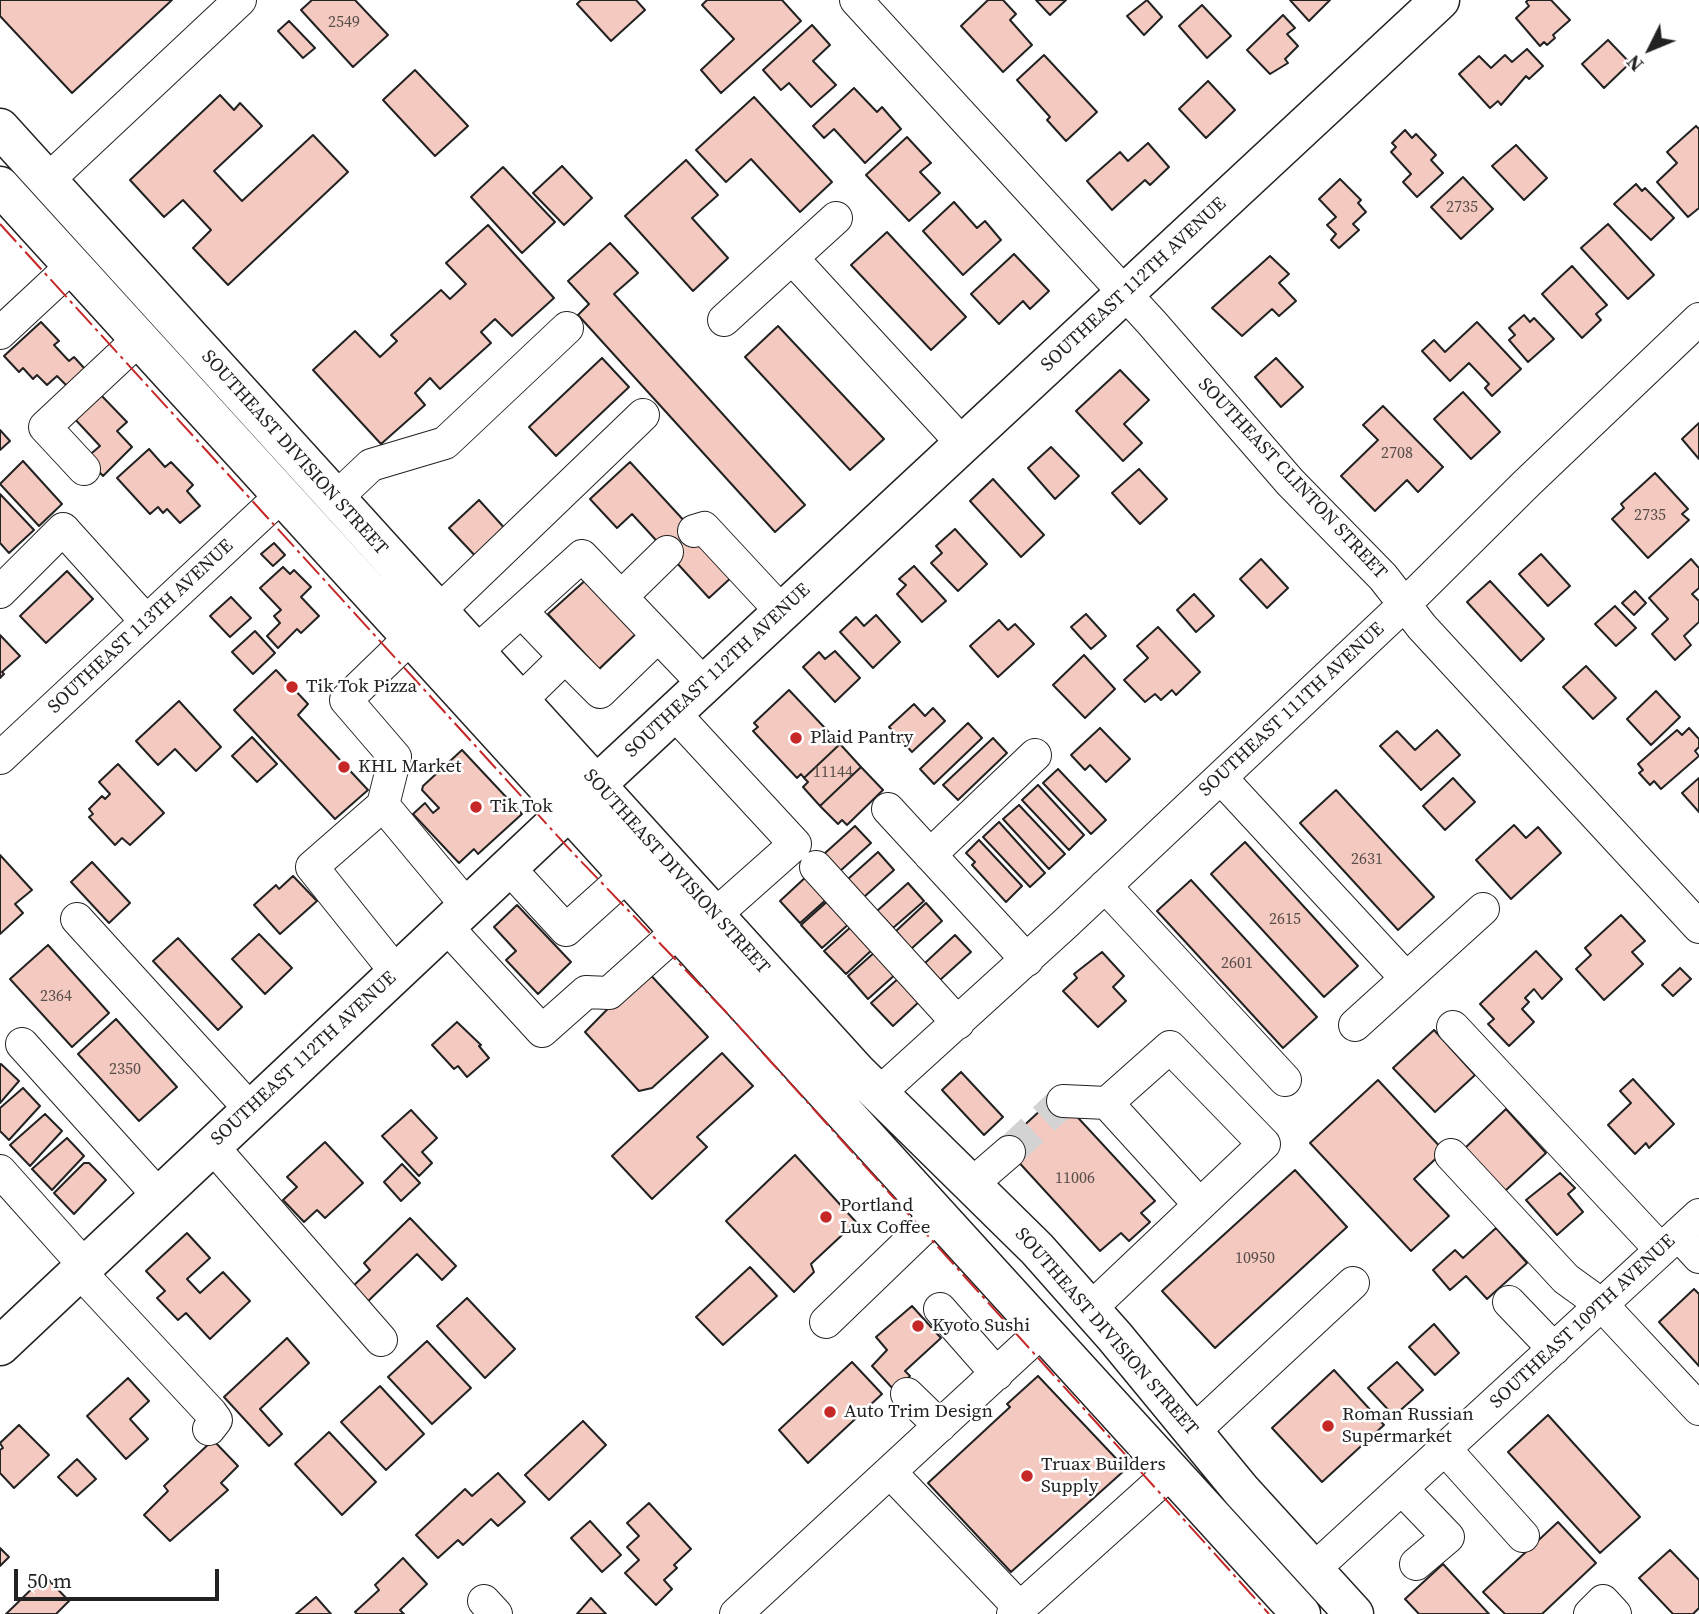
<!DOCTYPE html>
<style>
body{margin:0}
#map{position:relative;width:1699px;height:1614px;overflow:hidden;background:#fff;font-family:"Source Serif 4",serif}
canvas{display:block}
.north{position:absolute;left:1615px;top:14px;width:70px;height:70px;-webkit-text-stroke:5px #fff;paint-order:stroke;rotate:227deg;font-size:19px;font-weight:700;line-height:28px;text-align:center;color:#222}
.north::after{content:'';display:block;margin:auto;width:24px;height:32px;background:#222;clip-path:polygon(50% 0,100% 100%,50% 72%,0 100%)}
.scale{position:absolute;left:14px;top:1569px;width:205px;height:32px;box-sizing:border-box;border:4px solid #222;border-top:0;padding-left:9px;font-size:21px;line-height:24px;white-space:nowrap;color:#222;-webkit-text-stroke:5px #fff;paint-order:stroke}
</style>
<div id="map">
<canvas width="1699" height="1614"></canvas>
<div class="north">N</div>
<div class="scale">50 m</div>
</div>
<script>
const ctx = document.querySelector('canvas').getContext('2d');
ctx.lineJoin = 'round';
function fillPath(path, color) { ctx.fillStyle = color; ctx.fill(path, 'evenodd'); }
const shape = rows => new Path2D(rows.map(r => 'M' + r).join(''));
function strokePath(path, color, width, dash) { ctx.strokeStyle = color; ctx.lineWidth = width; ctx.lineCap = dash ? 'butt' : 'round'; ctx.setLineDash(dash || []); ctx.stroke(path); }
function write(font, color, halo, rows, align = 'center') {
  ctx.font = font + ' "Source Serif 4",serif'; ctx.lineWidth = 5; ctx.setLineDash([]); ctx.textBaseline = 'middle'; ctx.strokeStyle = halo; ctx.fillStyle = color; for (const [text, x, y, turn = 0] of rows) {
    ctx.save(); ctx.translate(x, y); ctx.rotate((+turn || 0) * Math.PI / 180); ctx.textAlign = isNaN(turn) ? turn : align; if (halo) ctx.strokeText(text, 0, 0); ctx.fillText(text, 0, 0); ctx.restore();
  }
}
const building = shape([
 [0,0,172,0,72,93,0,16,0,0],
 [312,0,355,0,388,35,353,67,301,10,312,0],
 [581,0,636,0,645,10,611,41,577,4,581,0],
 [707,0,782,0,801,21,721,93,701,70,734,39,702,5,707,0],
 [988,0,1003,0,1016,14,1010,20,1032,45,1003,72,961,26,988,0],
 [1036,0,1066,0,1050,15,1036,0],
 [1147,0,1162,17,1144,35,1127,16,1147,0],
 [1290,0,1330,0,1309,21,1290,0],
 [1528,0,1551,0,1570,20,1553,35,1555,38,1547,45,1544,42,1540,46,1516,18,1529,6,1526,2,1528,0],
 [1202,5,1231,36,1207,58,1179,26,1202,5],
 [1283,15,1295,28,1287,34,1298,46,1285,59,1288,63,1270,74,1247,50,1283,15],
 [289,21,315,48,303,58,278,31,289,21],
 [812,25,830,45,813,61,836,85,811,107,789,83,781,90,763,70,812,25],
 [1608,40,1630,63,1604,88,1582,64,1608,40],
 [1527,49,1543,66,1529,79,1526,76,1501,105,1498,101,1490,108,1459,74,1479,56,1491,68,1505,55,1512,62,1527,49],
 [1044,55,1097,112,1066,141,1047,120,1050,117,1017,80,1044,55],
 [415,70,468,126,435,156,383,100,415,70],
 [1208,81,1235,110,1206,138,1179,109,1208,81],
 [854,88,877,112,882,107,901,129,865,163,834,129,824,138,813,126,854,88],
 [220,95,234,110,240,103,262,126,214,171,242,201,313,135,348,172,228,285,193,248,211,230,183,200,164,217,130,180,220,95],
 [754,97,832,182,800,212,751,159,726,182,696,150,754,97],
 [1696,126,1699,129,1699,208,1688,217,1657,182,1677,163,1667,152,1696,126],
 [1405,130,1412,138,1416,134,1436,155,1431,160,1443,173,1417,197,1403,182,1411,174,1391,152,1396,147,1392,143,1405,130],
 [907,137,931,163,920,172,940,193,909,221,866,175,907,137],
 [1148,143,1169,167,1150,185,1145,180,1112,210,1087,181,1120,152,1128,161,1148,143],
 [1516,145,1547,178,1524,200,1492,166,1516,145],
 [686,160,718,195,692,218,728,258,693,291,625,216,686,160],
 [562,166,592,198,564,225,533,193,562,166],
 [503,167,555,222,522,253,471,197,503,167],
 [1463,177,1493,209,1461,239,1431,207,1463,177],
 [1340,179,1361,200,1358,203,1366,212,1353,224,1359,230,1339,248,1331,240,1336,234,1327,225,1336,217,1319,199,1340,179],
 [1636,184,1642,191,1645,188,1674,218,1651,240,1614,204,1636,184],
 [954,202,977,228,985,221,1001,240,963,275,923,231,954,202],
 [1608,224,1654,275,1628,299,1581,248,1608,224],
 [488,225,554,298,512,336,495,319,481,332,491,343,440,389,430,378,415,393,425,405,381,444,313,370,355,331,380,357,397,341,391,335,441,290,450,299,466,284,446,263,488,225],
 [887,232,966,317,931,350,851,265,887,232],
 [610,243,638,273,614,294,805,505,775,532,578,315,589,304,568,281,610,243],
 [1014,254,1049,291,1030,309,1023,301,999,324,971,294,1014,254],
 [1270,256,1289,274,1279,283,1296,301,1279,316,1272,309,1242,336,1212,308,1270,256],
 [1572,266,1607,305,1596,314,1601,320,1582,338,1542,294,1572,266],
 [1524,315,1530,322,1534,318,1554,339,1528,362,1509,340,1515,335,1509,328,1524,315],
 [41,322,59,341,54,345,69,361,74,357,85,369,67,386,57,376,47,385,37,375,33,379,23,368,19,372,4,356,41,322],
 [1477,322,1521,369,1492,396,1485,388,1489,384,1469,363,1450,381,1422,351,1434,340,1445,352,1477,322],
 [778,326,884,439,850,470,745,357,778,326],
 [602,358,629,387,556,456,529,427,602,358],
 [1276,358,1303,387,1281,407,1255,377,1276,358],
 [1120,370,1149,400,1124,424,1142,443,1123,461,1076,411,1120,370],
 [98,392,127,422,117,431,132,447,103,476,86,458,100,446,72,416,98,392],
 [1463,392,1500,432,1471,459,1434,419,1463,392],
 [1383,406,1443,467,1418,492,1407,480,1375,511,1341,476,1378,440,1363,425,1383,406],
 [1699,423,1699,459,1682,439,1699,423],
 [0,430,10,441,0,450,0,430],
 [1051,447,1079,476,1055,499,1028,468,1051,447],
 [149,449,165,467,171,462,193,485,187,491,200,506,180,523,167,509,163,513,158,507,150,514,117,478,149,449],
 [23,461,62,504,39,526,0,484,23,461],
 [630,462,734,575,709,598,632,514,617,528,590,499,630,462],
 [1139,469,1167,499,1140,524,1112,493,1139,469],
 [1655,473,1688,509,1682,514,1689,520,1648,558,1612,519,1624,508,1621,504,1655,473],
 [993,479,1044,535,1021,557,970,501,993,479],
 [0,494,34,530,9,553,0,543,0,494],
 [479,500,509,533,480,561,449,528,479,500],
 [955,529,987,564,958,591,931,563,942,553,936,546,955,529],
 [274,543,285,555,273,566,261,554,274,543],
 [1541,554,1570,586,1548,606,1519,574,1541,554],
 [1261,559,1288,588,1267,608,1240,579,1261,559],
 [1691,559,1699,568,1699,588,1692,594,1699,601,1699,622,1684,636,1691,645,1675,660,1652,634,1668,619,1649,598,1691,559],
 [914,566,946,601,922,622,897,594,906,585,899,579,914,566],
 [283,567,290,574,294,570,311,587,301,597,319,616,301,633,297,629,278,648,267,636,280,623,274,616,281,610,260,588,283,567],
 [67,571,93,599,46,643,20,616,67,571],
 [589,577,639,631,599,669,548,614,589,577],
 [1490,581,1544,639,1521,661,1467,602,1490,581],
 [1635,591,1646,603,1634,615,1622,603,1635,591],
 [1194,594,1214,616,1196,632,1177,610,1194,594],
 [231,597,251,618,230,637,210,616,231,597],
 [1615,606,1636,628,1616,646,1595,624,1615,606],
 [1086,614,1106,636,1091,649,1071,627,1086,614],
 [876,615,900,642,873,668,840,632,856,617,864,626,876,615],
 [999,620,1008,630,1015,624,1034,644,998,677,970,646,999,620],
 [1158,627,1200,672,1176,695,1172,690,1161,700,1155,694,1145,702,1124,680,1148,658,1137,646,1158,627],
 [255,631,275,653,253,674,232,652,255,631],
 [0,635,20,656,2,672,4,674,0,678,0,635],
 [835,651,860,678,835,702,803,667,819,652,825,659,835,651],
 [1084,655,1115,689,1085,718,1053,685,1084,655],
 [1586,666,1616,698,1593,719,1563,687,1586,666],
 [276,670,308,704,298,715,368,790,335,819,234,710,276,670],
 [789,690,840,744,804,778,801,774,797,778,753,731,758,727,754,723,789,690],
 [1656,691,1680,717,1651,745,1627,719,1656,691],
 [179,701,221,747,196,771,175,749,158,765,136,741,179,701],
 [914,704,925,716,933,708,945,721,912,752,889,727,914,704],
 [968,723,982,738,934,784,920,769,968,723],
 [1100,728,1130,759,1106,782,1090,765,1085,770,1071,755,1100,728],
 [1689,728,1699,739,1699,747,1695,751,1699,756,1661,789,1654,781,1650,785,1639,773,1643,770,1638,764,1677,730,1682,735,1689,728],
 [1437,730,1460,755,1421,790,1380,746,1397,731,1415,750,1437,730],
 [252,737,277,764,257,782,232,756,252,737],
 [993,738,1007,753,958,800,943,785,993,738],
 [840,744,861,767,820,806,803,787,808,782,804,778,840,744],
 [462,750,522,814,478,854,474,849,459,863,413,814,425,803,433,813,439,808,422,790,423,786,462,750],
 [118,764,164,813,130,845,122,838,115,845,89,817,93,814,89,809,102,796,105,799,110,794,99,782,118,764],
 [861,767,883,790,847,825,842,820,838,824,820,806,861,767],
 [1058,769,1106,820,1091,834,1043,783,1058,769],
 [1453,778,1475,802,1445,830,1423,806,1453,778],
 [1699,778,1699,812,1682,793,1699,778],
 [1038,785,1084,835,1069,850,1022,800,1038,785],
 [1336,790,1434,897,1398,930,1300,823,1336,790],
 [1019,805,1065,854,1049,869,1003,819,1019,805],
 [999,822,1045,873,1030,887,983,837,999,822],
 [1514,825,1526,838,1538,827,1561,853,1511,899,1476,860,1514,825],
 [855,826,871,843,839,872,824,854,855,826],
 [979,840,1022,886,1006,902,972,865,975,862,966,853,979,840],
 [1245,842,1358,966,1324,997,1211,874,1245,842],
 [878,852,894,870,864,897,848,879,878,852],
 [0,855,32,890,15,904,23,913,0,934,0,855],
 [92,862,130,903,109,923,71,882,92,862],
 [808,875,828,898,800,923,780,901,808,875],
 [293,876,317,901,280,934,254,905,276,885,279,889,293,876],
 [1191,880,1317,1017,1283,1048,1157,911,1191,880],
 [908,883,924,901,893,928,877,911,908,883],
 [830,899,851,922,822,948,801,925,830,899],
 [926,903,942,921,911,949,896,931,926,903],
 [517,905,571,962,538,994,506,960,516,951,494,927,517,905],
 [1621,915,1645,941,1632,952,1643,964,1604,1000,1576,969,1591,955,1585,948,1621,915],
 [853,925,874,948,846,974,824,951,853,925],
 [259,934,292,968,265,994,232,959,259,934],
 [955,935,971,952,940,980,925,963,955,935],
 [178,938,242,1007,218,1030,153,961,178,938],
 [48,945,109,1013,72,1047,10,979,48,945],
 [876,951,897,973,868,999,848,976,876,951],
 [1536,951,1562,979,1542,999,1534,989,1525,998,1529,1002,1522,1009,1534,1022,1509,1046,1488,1024,1494,1019,1480,1004,1536,951],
 [1102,952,1124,976,1113,987,1126,1001,1098,1027,1063,991,1077,978,1074,974,1102,952],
 [1680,968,1691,979,1673,996,1662,985,1680,968],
 [646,970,708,1037,652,1088,639,1091,585,1032,646,970],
 [900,977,921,1000,893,1026,871,1003,900,977],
 [116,1019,177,1087,139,1121,78,1054,116,1019],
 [457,1022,481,1045,479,1046,489,1058,467,1077,458,1066,454,1069,432,1045,457,1022],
 [1434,1030,1475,1075,1435,1112,1393,1068,1434,1030],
 [722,1053,753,1086,697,1137,707,1147,652,1199,612,1156,722,1053],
 [1,1064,19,1081,0,1103,0,1065,1,1064],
 [961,1072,1003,1117,984,1135,942,1090,961,1072],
 [1633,1079,1674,1124,1649,1148,1646,1143,1635,1154,1608,1125,1631,1103,1620,1091,1633,1079],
 [1378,1080,1444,1151,1414,1179,1449,1216,1411,1251,1310,1143,1378,1080],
 [23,1088,40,1106,9,1140,0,1131,0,1108,23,1088],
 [1057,1095,1155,1201,1141,1213,1150,1222,1129,1241,1121,1233,1100,1251,1003,1145,1057,1095],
 [1506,1109,1546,1153,1505,1191,1465,1148,1506,1109],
 [411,1110,437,1138,422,1152,432,1163,419,1176,382,1136,411,1110],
 [45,1114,62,1131,30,1166,10,1145,45,1114],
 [67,1138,84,1156,52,1190,32,1169,67,1138],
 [325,1142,363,1183,325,1218,317,1210,304,1222,283,1200,297,1187,287,1177,325,1142],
 [795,1155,856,1222,811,1264,814,1272,794,1292,726,1221,795,1155],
 [84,1163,89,1163,106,1180,74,1214,54,1193,84,1163],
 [402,1164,420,1183,401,1201,384,1182,402,1164],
 [1295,1170,1347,1227,1215,1348,1162,1291,1295,1170],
 [1560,1173,1575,1188,1568,1194,1583,1212,1557,1235,1526,1200,1560,1173],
 [410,1218,456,1266,442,1280,417,1254,364,1305,349,1290,370,1270,364,1263,410,1218],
 [1496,1228,1527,1263,1487,1299,1466,1276,1450,1290,1433,1270,1455,1250,1463,1258,1496,1228],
 [187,1233,210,1258,187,1279,200,1293,223,1272,250,1301,210,1339,186,1313,178,1320,157,1298,165,1291,146,1271,187,1233],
 [750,1267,777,1296,723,1345,696,1317,750,1267],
 [1694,1289,1699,1294,1699,1366,1659,1322,1694,1289],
 [467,1298,515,1349,485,1378,437,1326,467,1298],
 [912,1306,941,1338,905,1371,910,1376,895,1391,872,1366,887,1350,876,1337,912,1306],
 [1434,1324,1459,1353,1435,1375,1409,1347,1434,1324],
 [287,1338,309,1363,260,1409,282,1434,269,1446,224,1397,287,1338],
 [427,1341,471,1388,432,1424,388,1377,427,1341],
 [852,1362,882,1394,808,1463,779,1430,852,1362],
 [1397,1362,1423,1390,1394,1416,1368,1388,1397,1362],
 [1334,1370,1384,1425,1322,1482,1272,1428,1334,1370],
 [1038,1376,1126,1469,1011,1572,928,1483,1010,1407,1007,1404,1038,1376],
 [128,1378,149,1401,130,1419,148,1439,126,1459,87,1416,128,1378],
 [380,1386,424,1434,386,1470,341,1422,380,1386],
 [1548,1415,1640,1517,1600,1553,1508,1452,1548,1415],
 [583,1421,606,1445,549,1500,525,1475,583,1421],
 [19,1425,49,1455,14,1488,0,1473,0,1450,3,1448,0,1443,19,1425],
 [329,1432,376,1482,342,1515,295,1464,329,1432],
 [213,1440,238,1466,221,1483,228,1490,170,1541,144,1515,168,1491,164,1486,213,1440],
 [77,1459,96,1479,77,1496,58,1477,77,1459],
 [498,1473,525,1502,498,1526,491,1519,463,1545,458,1540,438,1558,416,1535,465,1489,472,1496,498,1473],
 [649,1503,691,1549,674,1565,677,1568,664,1580,672,1589,656,1605,625,1573,639,1560,627,1547,639,1536,627,1523,649,1503],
 [590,1521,621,1555,602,1572,571,1538,590,1521],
 [1558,1522,1596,1563,1542,1614,1505,1614,1483,1592,1558,1522],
 [0,1548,9,1557,0,1566,0,1548],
 [1670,1550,1699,1580,1699,1608,1693,1614,1673,1614,1639,1578,1670,1550],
 [403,1558,427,1584,400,1610,404,1614,357,1614,355,1612,379,1590,375,1585,403,1558],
 [1443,1564,1489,1614,1419,1614,1405,1599,1443,1564],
 [45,1576,69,1601,56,1614,6,1614,45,1576],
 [316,1597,331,1614,296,1614,316,1597],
 [591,1598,606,1614,577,1614,591,1598]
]);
const minorTunnel = shape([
 [1009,1152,1063,1101]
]);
const minor = shape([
 [856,0,1152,323,1290,482,1383,577,1422,627,1699,927],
 [48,180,240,0],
 [792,258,963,444],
 [724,320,836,218],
 [0,333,72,266],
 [84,469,45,427,139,339],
 [335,499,371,465,445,443,567,328],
 [694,531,704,528,782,612],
 [0,592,63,529,146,621],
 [621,597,667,552],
 [439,611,643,415],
 [522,612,565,657],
 [410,638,346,700,395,757,383,805,467,906],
 [476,652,582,556,704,684],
 [520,701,565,657,600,692,658,636],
 [674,713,795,844,715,915],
 [0,758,281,496],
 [1221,778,1406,978],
 [383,805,312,867,396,972],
 [888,809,1027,960],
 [930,855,1035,755],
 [816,867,958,1023],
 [509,868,566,930,626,876],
 [1105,886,1285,1080],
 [77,919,251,1110],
 [446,926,542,1031,586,992,609,993,677,932],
 [1355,1025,1483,909],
 [1453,1027,1661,1250],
 [22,1044,159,1196],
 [878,1094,1065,924,1405,604,1527,483,1699,319],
 [1063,1101,1107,1103],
 [212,1146,381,1340],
 [1451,1155,1566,1279,1602,1305,1699,1409],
 [0,1171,85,1266],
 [972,1184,1009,1152],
 [1678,1234,1699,1257],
 [79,1271,211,1413,216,1420,209,1429],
 [1509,1302,1554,1349],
 [940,1309,997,1374],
 [1090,1309,1264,1144,1170,1047,1107,1103,1199,1204],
 [826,1322,936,1216],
 [907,1394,940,1426],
 [1193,1432,1353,1283],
 [1445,1449,1523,1536],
 [890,1472,1020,1608,1013,1614],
 [1402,1489,1448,1537,1416,1564],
 [1313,1570,1699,1215],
 [484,1601,496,1614],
 [1020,1608,1170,1473],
 [736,1614,1041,1332],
 [1590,1614,1603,1601,1615,1614]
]);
const major = shape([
 [0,128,856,1071,1037,1249,1115,1337,1241,1490,1354,1614],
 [0,186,1301,1614],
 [0,1346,596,785,1440,0]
]);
const power = shape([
 [0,224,573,853,726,1012,1269,1614]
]);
const markers = [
 [292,687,7,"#c62828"],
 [796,738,7,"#c62828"],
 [344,767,7,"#c62828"],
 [476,807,7,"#c62828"],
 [826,1217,7,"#c62828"],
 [918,1326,7,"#c62828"],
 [830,1412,7,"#c62828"],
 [1328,1426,7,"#c62828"],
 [1027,1476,7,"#c62828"]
];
const numberNames = [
 ["2549",344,23],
 ["2735",1462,208],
 ["2708",1397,454],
 ["2735",1650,516],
 ["11144",833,773],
 ["2631",1367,860],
 ["2615",1285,920],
 ["2601",1237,964],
 ["2364",56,997],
 ["2350",125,1070],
 ["11006",1075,1179],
 ["10950",1255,1259]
];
const streetNames = [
 ["SOUTHEAST 112TH AVENUE",1134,285,-43],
 ["SOUTHEAST DIVISION STREET",294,453,48],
 ["SOUTHEAST CLINTON STREET",1292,479,47],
 ["SOUTHEAST 113TH AVENUE",141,627,-43],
 ["SOUTHEAST 112TH AVENUE",718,671,-43],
 ["SOUTHEAST 111TH AVENUE",1292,710,-43],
 ["SOUTHEAST DIVISION STREET",676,872,48],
 ["SOUTHEAST 112TH AVENUE",304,1059,-43],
 ["SOUTHEAST 109TH AVENUE",1583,1322,-43],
 ["SOUTHEAST DIVISION STREET",1106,1332,49]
];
const poiNames = [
 ["Tik Tok Pizza",306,687],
 ["Plaid Pantry",810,738],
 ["KHL Market",358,767],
 ["Tik Tok",490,807],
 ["Portland",840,1206],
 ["Lux Coffee",840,1228],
 ["Kyoto Sushi",932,1326],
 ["Auto Trim Design",844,1412],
 ["Roman Russian",1342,1415],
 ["Supermarket",1342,1437],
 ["Truax Builders",1041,1465],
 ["Supply",1041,1487]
];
fillPath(building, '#f3c9c0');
strokePath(building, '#222', 2);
strokePath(minorTunnel, '#d3d3d3', 32, [32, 16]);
strokePath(minor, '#222', 34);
strokePath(major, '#222', 41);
strokePath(minor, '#fff', 32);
strokePath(major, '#fff', 38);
strokePath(power, '#c62828', 2, [24, 5, 3.5, 5]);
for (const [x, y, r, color] of markers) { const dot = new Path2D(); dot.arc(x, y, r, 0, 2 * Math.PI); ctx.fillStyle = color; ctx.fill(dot); strokePath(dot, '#fff', 2.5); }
write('16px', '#564c4a', null, numberNames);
write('19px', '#222', '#fff', streetNames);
write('19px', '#222', '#fff', poiNames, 'left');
</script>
